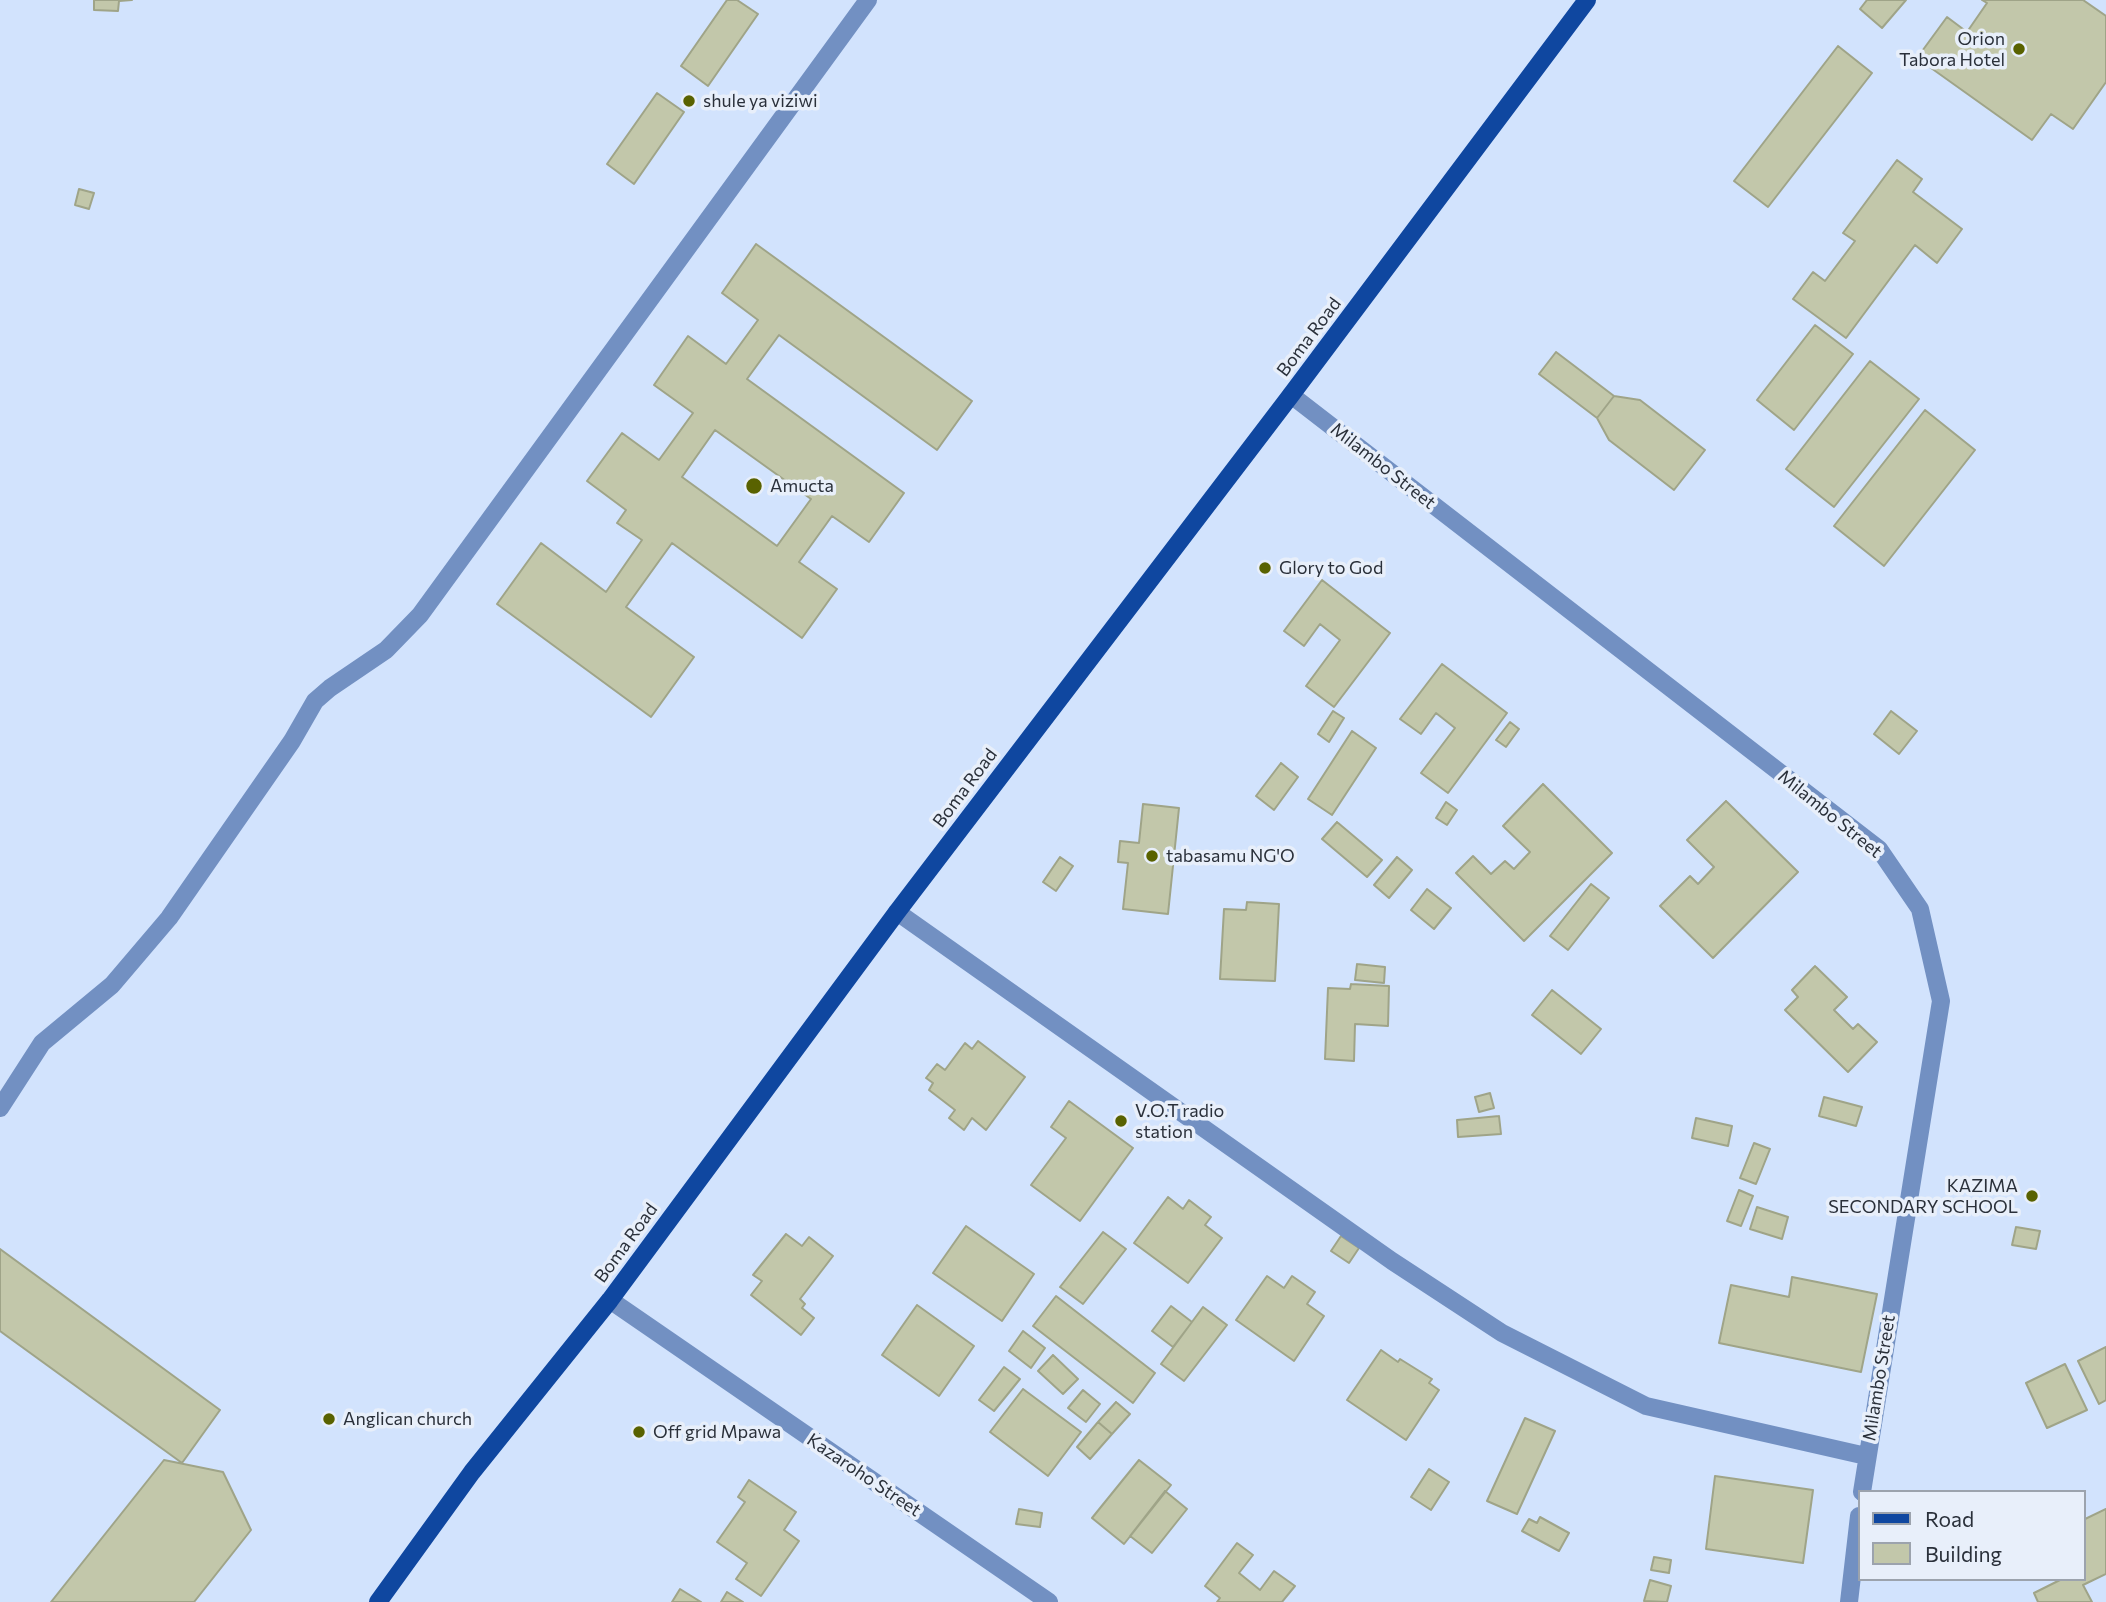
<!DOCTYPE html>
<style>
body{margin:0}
#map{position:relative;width:2106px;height:1602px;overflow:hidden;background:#d2e3fd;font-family:Commissioner,sans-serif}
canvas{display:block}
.legend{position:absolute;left:1858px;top:1490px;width:228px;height:91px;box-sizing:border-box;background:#e8effa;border:2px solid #9ca3ad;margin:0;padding:9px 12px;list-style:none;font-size:21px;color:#2a303a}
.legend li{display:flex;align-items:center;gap:14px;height:35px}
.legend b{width:35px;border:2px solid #9ca3ad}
</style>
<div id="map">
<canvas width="2106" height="1602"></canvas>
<ul class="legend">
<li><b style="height:9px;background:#0f47a0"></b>Road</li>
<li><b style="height:19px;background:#c2c7aa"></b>Building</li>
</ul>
</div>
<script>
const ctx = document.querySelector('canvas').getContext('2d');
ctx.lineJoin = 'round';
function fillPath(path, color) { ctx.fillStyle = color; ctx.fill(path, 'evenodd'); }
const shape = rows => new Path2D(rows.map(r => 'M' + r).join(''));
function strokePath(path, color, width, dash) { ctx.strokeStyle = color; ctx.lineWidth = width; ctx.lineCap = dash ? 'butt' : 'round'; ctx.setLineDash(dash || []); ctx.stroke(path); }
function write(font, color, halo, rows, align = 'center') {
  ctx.font = font + ' Commissioner,sans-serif'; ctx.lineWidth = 7; ctx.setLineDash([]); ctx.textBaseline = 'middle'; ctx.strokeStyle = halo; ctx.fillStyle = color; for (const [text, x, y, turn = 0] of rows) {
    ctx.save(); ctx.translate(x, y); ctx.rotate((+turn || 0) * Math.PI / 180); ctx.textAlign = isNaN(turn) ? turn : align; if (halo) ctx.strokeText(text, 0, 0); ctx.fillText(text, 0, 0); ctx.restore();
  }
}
const building = shape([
 [94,0,132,0,119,1,118,11,94,10,94,0],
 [727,0,737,0,758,14,708,86,681,66,727,0],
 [1867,0,1906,0,1882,28,1860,9,1867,0],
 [1982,0,2083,0,2106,16,2106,82,2073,129,2051,114,2032,140,1917,58,1947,17,1967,32,1987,3,1982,0],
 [1838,46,1872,73,1768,207,1734,181,1838,46],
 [657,93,684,112,634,184,607,164,657,93],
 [1897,160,1922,179,1913,192,1962,229,1937,263,1915,245,1846,338,1793,299,1813,272,1825,281,1855,241,1843,233,1897,160],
 [79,189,94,193,89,209,75,205,79,189],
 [756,244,972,401,937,450,779,335,747,379,904,493,869,542,832,516,799,562,837,589,802,638,672,543,626,607,694,657,651,717,497,604,541,543,606,592,642,540,617,523,626,510,587,481,622,433,659,460,693,413,654,385,688,336,726,364,758,320,722,293,756,244],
 [715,430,811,499,777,546,682,477,715,430],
 [1815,325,1853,354,1794,430,1757,400,1815,325],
 [1556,352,1614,396,1597,418,1539,374,1556,352],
 [1870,361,1919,399,1834,507,1786,469,1870,361],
 [1614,396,1640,400,1705,450,1674,490,1609,440,1597,418,1614,396],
 [1925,410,1975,450,1884,566,1834,526,1925,410],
 [1322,580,1390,633,1334,707,1306,686,1340,640,1320,624,1304,646,1284,631,1322,580],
 [1442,664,1507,713,1448,793,1421,773,1455,728,1436,713,1421,734,1400,719,1442,664],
 [1333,711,1344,718,1329,742,1318,734,1333,711],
 [1891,711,1917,731,1899,754,1874,734,1891,711],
 [1510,722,1519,729,1506,747,1496,740,1510,722],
 [1352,731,1376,748,1332,815,1308,799,1352,731],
 [1281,763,1298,777,1274,810,1256,796,1281,763],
 [1543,784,1612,853,1524,941,1456,873,1473,856,1491,874,1505,861,1514,869,1530,852,1503,826,1543,784],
 [1726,801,1798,872,1713,958,1660,906,1690,876,1698,884,1714,867,1687,840,1726,801],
 [1446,802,1457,810,1447,825,1436,818,1446,802],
 [1143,804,1179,808,1168,914,1123,909,1128,863,1118,862,1120,841,1139,843,1143,804],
 [1337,822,1382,860,1367,877,1322,839,1337,822],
 [1060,857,1073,866,1056,891,1043,882,1060,857],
 [1397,857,1412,870,1389,898,1374,885,1397,857],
 [1591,884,1609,898,1568,950,1550,936,1591,884],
 [1427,889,1451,908,1434,929,1411,910,1427,889],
 [1247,902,1279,904,1275,981,1220,979,1224,909,1246,910,1247,902],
 [1357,964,1385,967,1384,983,1355,980,1357,964],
 [1815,966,1847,997,1834,1010,1853,1029,1858,1024,1877,1042,1848,1072,1785,1010,1798,997,1792,990,1815,966],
 [1351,984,1389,986,1388,1026,1355,1024,1354,1061,1325,1059,1328,988,1350,989,1351,984],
 [1552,990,1601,1029,1581,1054,1532,1015,1552,990],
 [978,1041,1025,1077,986,1130,972,1118,964,1130,949,1118,955,1110,929,1090,933,1083,926,1078,937,1064,945,1070,965,1043,972,1049,978,1041],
 [1490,1093,1494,1108,1479,1112,1475,1097,1490,1093],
 [1824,1097,1862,1107,1856,1126,1819,1116,1824,1097],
 [1069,1101,1133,1148,1080,1221,1031,1185,1066,1138,1051,1127,1069,1101],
 [1499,1116,1501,1134,1458,1137,1457,1120,1499,1116],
 [1696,1118,1732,1126,1728,1146,1692,1138,1696,1118],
 [1754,1143,1770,1149,1756,1184,1740,1178,1754,1143],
 [1739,1190,1753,1196,1741,1226,1727,1221,1739,1190],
 [1168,1197,1183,1209,1189,1200,1211,1217,1205,1225,1222,1238,1188,1283,1134,1243,1168,1197],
 [1757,1207,1788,1217,1782,1239,1750,1229,1757,1207],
 [966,1226,1034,1274,1002,1321,933,1273,966,1226],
 [2016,1227,2040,1231,2036,1249,2012,1245,2016,1227],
 [1103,1232,1126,1249,1083,1304,1060,1287,1103,1232],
 [786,1234,802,1246,809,1237,833,1256,800,1299,805,1304,802,1308,814,1318,801,1335,751,1295,762,1281,753,1275,786,1234],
 [1341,1236,1359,1248,1349,1263,1331,1251,1341,1236],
 [0,1249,220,1410,182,1463,0,1331,0,1249],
 [1267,1276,1284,1288,1292,1276,1315,1292,1307,1304,1324,1316,1294,1361,1236,1320,1267,1276],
 [1792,1277,1877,1294,1861,1372,1719,1343,1731,1285,1789,1297,1792,1277],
 [1056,1296,1155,1373,1133,1403,1033,1326,1056,1296],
 [917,1305,974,1346,939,1396,882,1355,917,1305],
 [1171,1306,1192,1322,1173,1347,1152,1331,1171,1306],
 [1203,1307,1227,1325,1184,1381,1161,1364,1203,1307],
 [1023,1331,1045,1348,1031,1368,1009,1351,1023,1331],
 [2106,1347,2106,1400,2099,1404,2078,1361,2106,1347],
 [1381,1350,1398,1362,1400,1359,1432,1379,1429,1383,1439,1390,1406,1440,1347,1400,1381,1350],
 [1053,1355,1078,1379,1063,1394,1038,1371,1053,1355],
 [2065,1364,2087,1410,2047,1428,2026,1383,2065,1364],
 [1004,1367,1020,1379,994,1411,979,1400,1004,1367],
 [1023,1389,1081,1432,1048,1476,990,1432,1023,1389],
 [1083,1390,1100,1404,1086,1422,1068,1408,1083,1390],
 [1116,1402,1130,1414,1112,1434,1098,1422,1116,1402],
 [1525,1418,1555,1431,1517,1514,1487,1501,1525,1418],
 [1098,1422,1112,1434,1090,1459,1077,1447,1098,1422],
 [164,1460,223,1472,251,1530,194,1602,51,1602,164,1460],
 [1139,1460,1171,1485,1124,1544,1092,1518,1139,1460],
 [1429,1469,1449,1482,1431,1510,1411,1497,1429,1469],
 [1715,1476,1813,1490,1803,1563,1706,1549,1715,1476],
 [749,1480,796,1512,784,1530,799,1541,761,1596,736,1579,747,1563,717,1542,745,1502,738,1497,749,1480],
 [1165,1491,1187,1509,1152,1553,1130,1536,1165,1491],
 [1019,1509,1042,1513,1040,1527,1016,1524,1019,1509],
 [2106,1509,2106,1574,2083,1585,2092,1602,2038,1602,2034,1593,2062,1579,2083,1579,2083,1520,2106,1509],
 [1540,1517,1569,1533,1559,1551,1522,1531,1529,1519,1537,1523,1540,1517],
 [1237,1543,1253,1555,1239,1573,1260,1590,1274,1571,1295,1586,1282,1602,1217,1602,1220,1598,1205,1586,1237,1543],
 [1654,1557,1671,1560,1669,1573,1651,1570,1654,1557],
 [1650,1580,1671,1586,1667,1602,1644,1601,1650,1580],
 [680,1589,701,1602,672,1602,680,1589],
 [727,1592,743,1602,721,1602,727,1592]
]);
const minor = shape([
 [1291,395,1879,849,1920,909,1941,1001,1862,1492],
 [897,912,1392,1261,1502,1333,1646,1406,1866,1456],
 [0,1108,42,1043,112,985,169,918,292,741,315,701,330,688,386,650,420,615,868,0],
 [610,1300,1049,1602],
 [1849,1602,1859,1516]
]);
const major = shape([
 [378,1602,472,1472,610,1300,897,912,1291,395,1587,0]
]);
const markers = [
 [2019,49,7,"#596200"],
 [689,101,7,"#596200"],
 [754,486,9,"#596200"],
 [1265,568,7,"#596200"],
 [1152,856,7,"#596200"],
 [1121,1121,7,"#596200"],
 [2032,1196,7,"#596200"],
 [329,1419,7,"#596200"],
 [639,1432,7,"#596200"]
];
const poiNames = [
 ["Orion",2005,39,"right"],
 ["Tabora Hotel",2005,60,"right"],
 ["shule ya viziwi",703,101],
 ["Amucta",770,486],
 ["Glory to God",1279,568],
 ["tabasamu NG'O",1166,856],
 ["V.O.T radio",1135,1111],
 ["station",1135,1132],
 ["KAZIMA",2018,1186,"right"],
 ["SECONDARY SCHOOL",2018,1207,"right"],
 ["Anglican church",343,1419],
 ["Off grid Mpawa",653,1432]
];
const streetNames = [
 ["Boma Road",1309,337,-53],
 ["Milambo Street",1383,466,38],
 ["Boma Road",965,788,-53],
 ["Milambo Street",1830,814,39],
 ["Boma Road",626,1243,-54],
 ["Milambo Street",1879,1378,-81],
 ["Kazaroho Street",864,1475,34]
];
fillPath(building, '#c2c7aa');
strokePath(building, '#9fa488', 2);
strokePath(minor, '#7290c2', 18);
strokePath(major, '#0f47a0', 18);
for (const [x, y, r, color] of markers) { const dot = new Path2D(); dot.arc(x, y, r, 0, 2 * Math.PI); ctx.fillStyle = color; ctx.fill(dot); strokePath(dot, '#e8effa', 2.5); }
write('18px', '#2a303a', '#e8effa', poiNames, 'left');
write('18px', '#2a303a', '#e8effa', streetNames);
</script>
